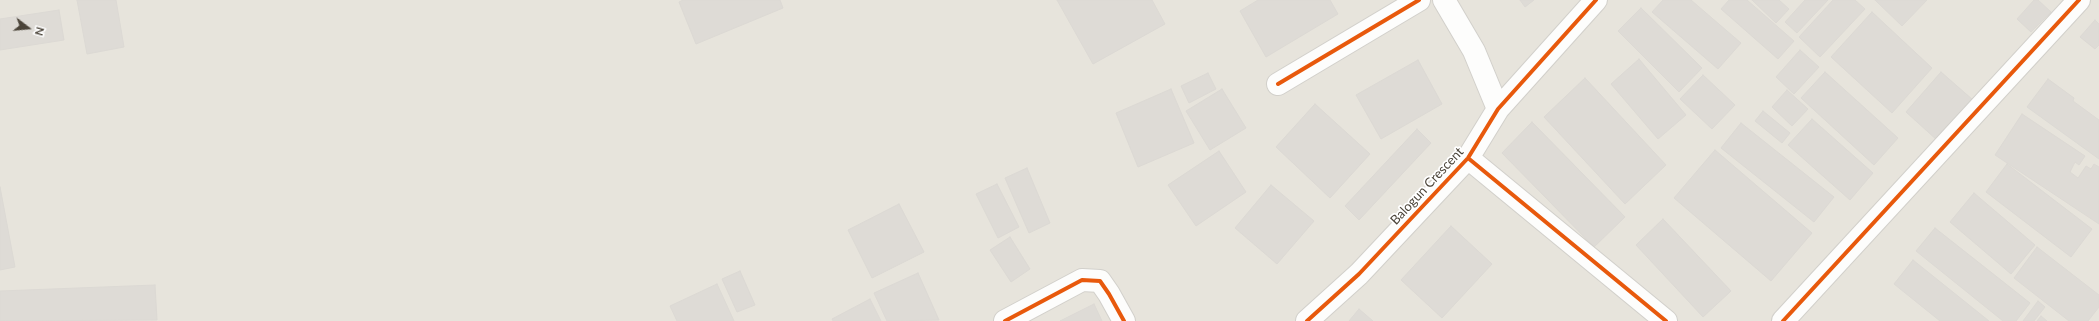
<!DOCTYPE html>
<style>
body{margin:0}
#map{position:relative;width:2099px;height:321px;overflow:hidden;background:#f4f2ee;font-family:Lato,sans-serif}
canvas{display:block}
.north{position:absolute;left:8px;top:8px;width:40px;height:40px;-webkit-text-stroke:3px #fff;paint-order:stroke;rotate:106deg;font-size:11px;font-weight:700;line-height:16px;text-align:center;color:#4b4439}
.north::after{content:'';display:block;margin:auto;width:14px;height:18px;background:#4b4439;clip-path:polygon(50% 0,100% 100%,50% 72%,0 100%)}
</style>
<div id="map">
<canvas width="2099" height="321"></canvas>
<div class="north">N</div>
</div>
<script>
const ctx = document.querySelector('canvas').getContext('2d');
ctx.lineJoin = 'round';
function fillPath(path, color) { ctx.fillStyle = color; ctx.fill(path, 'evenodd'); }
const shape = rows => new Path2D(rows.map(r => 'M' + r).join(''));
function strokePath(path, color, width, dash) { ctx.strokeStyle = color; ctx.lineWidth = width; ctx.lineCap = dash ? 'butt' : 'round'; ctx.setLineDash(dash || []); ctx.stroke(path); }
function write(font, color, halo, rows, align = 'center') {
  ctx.font = font + ' Lato,sans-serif'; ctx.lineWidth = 3.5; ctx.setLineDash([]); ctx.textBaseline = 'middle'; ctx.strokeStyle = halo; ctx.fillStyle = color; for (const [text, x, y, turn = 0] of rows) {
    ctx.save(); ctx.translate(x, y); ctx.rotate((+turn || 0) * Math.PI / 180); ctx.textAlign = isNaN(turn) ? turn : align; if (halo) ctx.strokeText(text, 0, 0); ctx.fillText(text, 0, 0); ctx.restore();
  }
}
const residential = shape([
 [0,0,2099,0,2099,321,0,321]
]);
const building = shape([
 [77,0,116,0,124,47,87,54,77,0],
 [683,0,780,0,783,8,696,44,679,2,683,0],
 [1057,0,1152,0,1165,24,1093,64,1057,0],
 [1258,0,1330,0,1338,14,1266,57,1240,11,1258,0],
 [1520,0,1534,0,1525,7,1520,0],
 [1663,0,1691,0,1741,43,1718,69,1652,12,1663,0],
 [1729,0,1747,0,1794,41,1778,59,1721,9,1729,0],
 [1752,0,1779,0,1789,9,1776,23,1752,0],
 [1805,0,1828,0,1797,33,1785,22,1805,0],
 [1833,0,1855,0,1865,9,1820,57,1799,37,1833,0],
 [1875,0,1927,0,1902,26,1875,0],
 [2034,0,2038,0,2051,12,2031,32,2017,19,2034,0],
 [1641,8,1702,68,1679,92,1618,31,1641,8],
 [59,10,64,40,0,50,0,19,59,10],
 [1872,12,1932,68,1892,113,1831,57,1872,12],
 [2095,20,2099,24,2099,45,2095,49,2080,37,2095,20],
 [1800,50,1819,67,1794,94,1776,77,1800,50],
 [1639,59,1686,115,1658,139,1611,84,1639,59],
 [1418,60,1442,104,1381,139,1356,95,1418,60],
 [1825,72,1898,138,1874,165,1801,98,1825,72],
 [1941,72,1973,100,1938,141,1906,112,1941,72],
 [1208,73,1216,89,1189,103,1181,86,1208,73],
 [1703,75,1735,105,1712,129,1680,99,1703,75],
 [1585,78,1666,165,1625,204,1544,117,1585,78],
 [2048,79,2074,98,2073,101,2099,120,2099,159,2027,107,2048,79],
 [1171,89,1194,143,1138,167,1116,113,1171,89],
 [1222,89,1246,128,1210,150,1186,111,1222,89],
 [1787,90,1808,109,1792,126,1772,107,1787,90],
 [1315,104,1370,154,1330,198,1276,147,1315,104],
 [1763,111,1790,133,1782,143,1755,121,1763,111],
 [2022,114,2085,156,2079,165,2075,162,2070,172,2078,178,2086,166,2091,169,2094,164,2099,167,2099,224,1995,155,2022,114],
 [1812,119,1873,173,1850,200,1788,145,1812,119],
 [1532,122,1625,217,1594,247,1502,153,1532,122],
 [1741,123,1834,197,1814,222,1721,148,1741,123],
 [1417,129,1431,143,1359,220,1345,206,1417,129],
 [1715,150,1812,233,1771,281,1674,198,1715,150],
 [1219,151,1246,192,1196,226,1168,185,1219,151],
 [2007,164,2092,229,2071,257,1986,192,2007,164],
 [1027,168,1050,223,1029,233,1005,178,1027,168],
 [997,184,1019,227,998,238,976,194,997,184],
 [1271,185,1314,221,1277,264,1235,228,1271,185],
 [0,187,15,267,0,270,0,187],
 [1974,193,2035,245,2011,274,1950,222,1974,193],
 [899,204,924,252,872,278,848,230,899,204],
 [1663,219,1731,291,1703,317,1636,245,1663,219],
 [1451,226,1492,264,1442,318,1401,280,1451,226],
 [1935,228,2030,303,2016,321,2003,321,1916,251,1935,228],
 [1010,237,1030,269,1011,282,990,250,1010,237],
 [2037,247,2099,295,2099,307,2088,321,2069,321,2014,278,2037,247],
 [1913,260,1989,321,1940,321,1894,284,1913,260],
 [740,271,755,305,737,312,722,279,740,271],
 [918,273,939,320,887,321,874,293,918,273],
 [717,284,734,321,677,321,670,306,717,284],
 [155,285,157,320,0,321,0,291,155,285],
 [870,299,881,321,833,321,832,319,870,299],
 [2038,301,2045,307,2034,321,2023,321,2038,301],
 [1094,304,1102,321,1060,321,1094,304],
 [1359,309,1373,321,1349,321,1359,309],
 [2041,316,2047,321,2037,321,2041,316]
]);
const street = shape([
 [1444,0,1474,51,1498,109],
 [1278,84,1419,0],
 [1468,158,1666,321],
 [1005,321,1082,280,1100,281,1109,294,1124,321],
 [1307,321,1359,274,1468,158,1498,109,1596,0],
 [1783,321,2079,0]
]);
const cycleway = shape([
 [1278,84,1419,0],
 [1468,158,1666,321],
 [1005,321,1082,280,1100,281,1109,294,1124,321],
 [1307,321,1359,274,1468,158,1498,109,1596,0],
 [1783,321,2079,0]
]);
const streetNames = [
 ["Balogun Crescent",1427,186,-47]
];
fillPath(residential, '#e7e4dc');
fillPath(building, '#dedbd6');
strokePath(building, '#dcd9d4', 1);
strokePath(street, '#d2d0cb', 24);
strokePath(street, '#fdfdfc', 22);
strokePath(cycleway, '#e8590c', 4);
write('13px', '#4b4439', '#fff', streetNames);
</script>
